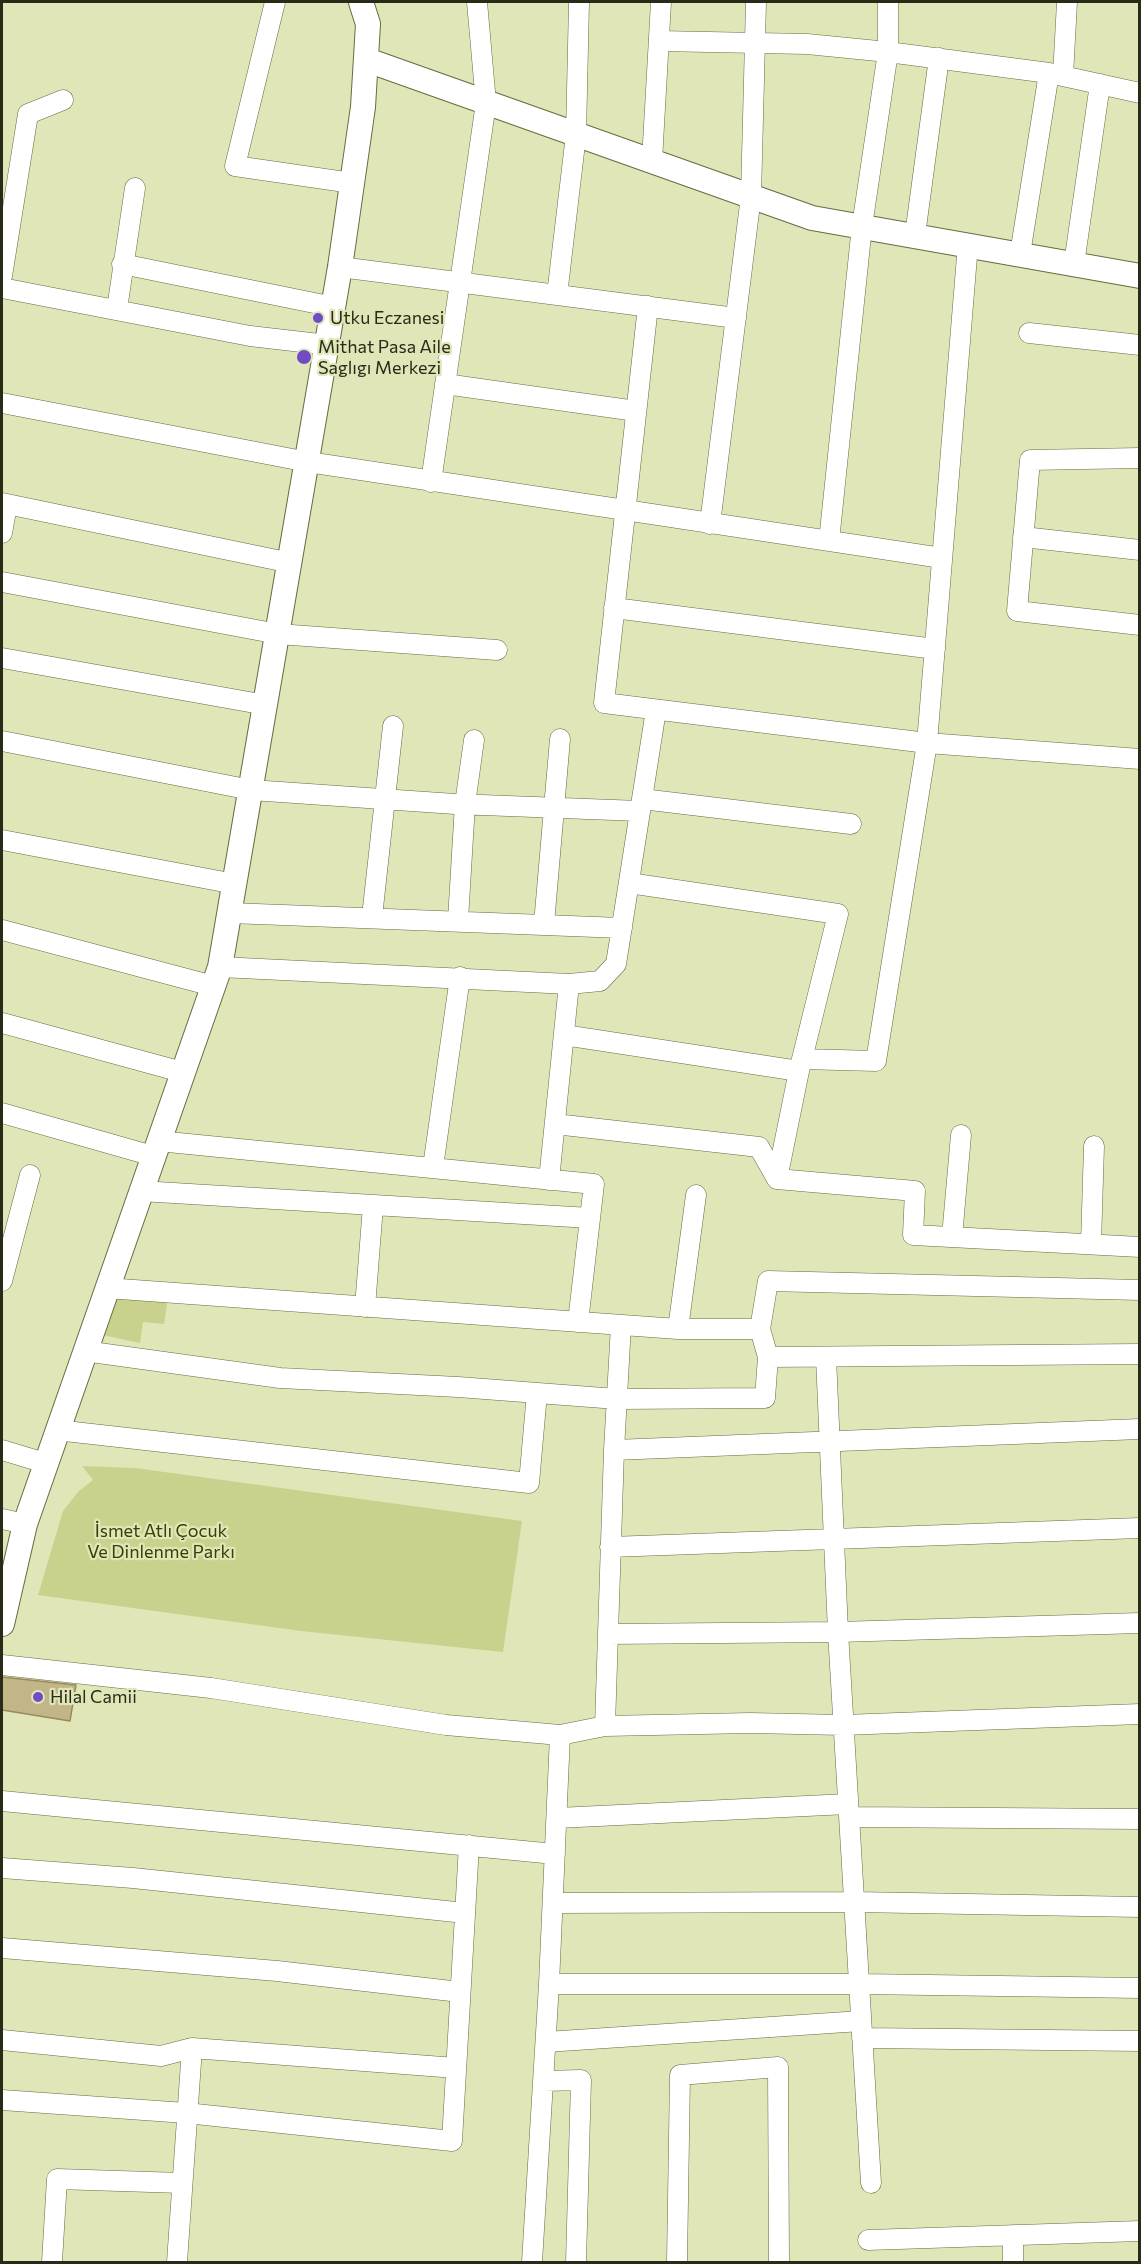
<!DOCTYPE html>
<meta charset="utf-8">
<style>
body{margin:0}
#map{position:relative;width:1141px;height:2264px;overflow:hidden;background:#e0e6b7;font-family:Commissioner,sans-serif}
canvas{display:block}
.frame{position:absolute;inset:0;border:3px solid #292b19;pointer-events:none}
</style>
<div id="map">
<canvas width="1141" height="2264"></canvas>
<div class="frame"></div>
</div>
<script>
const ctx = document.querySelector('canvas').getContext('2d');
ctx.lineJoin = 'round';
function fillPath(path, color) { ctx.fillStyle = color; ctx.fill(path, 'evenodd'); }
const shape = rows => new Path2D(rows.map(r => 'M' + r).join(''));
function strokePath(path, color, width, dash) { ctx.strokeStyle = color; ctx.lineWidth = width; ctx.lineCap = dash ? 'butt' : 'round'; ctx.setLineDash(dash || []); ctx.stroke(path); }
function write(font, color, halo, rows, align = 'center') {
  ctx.font = font + ' Commissioner,sans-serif'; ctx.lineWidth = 4.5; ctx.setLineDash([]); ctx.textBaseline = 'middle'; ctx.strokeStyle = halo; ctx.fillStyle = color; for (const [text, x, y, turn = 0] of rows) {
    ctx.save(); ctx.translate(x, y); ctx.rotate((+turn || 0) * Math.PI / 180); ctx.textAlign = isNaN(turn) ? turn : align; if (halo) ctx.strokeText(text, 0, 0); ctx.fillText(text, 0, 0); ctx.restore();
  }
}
const green = shape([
 [114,1289,169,1291,164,1324,143,1322,140,1343,98,1334],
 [82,1466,135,1468,522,1521,503,1652,301,1631,38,1595,63,1511,79,1491,93,1480]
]);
const building = shape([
 [2,1677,76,1685,70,1721,2,1710,2,1677]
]);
const minor = shape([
 [275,2,235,166,352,183],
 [659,41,807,44,888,52,1049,73,1140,93],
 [1063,76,1067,2],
 [652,161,661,2],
 [915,235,939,58],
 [968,244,927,743,1140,759],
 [1020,254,1049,73],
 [122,264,334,307],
 [1074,264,1100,84],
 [340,267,736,318],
 [2,276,28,114,63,100],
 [2,288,250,336,328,345],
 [557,295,576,135,579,2],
 [648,306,604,703,927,743,876,1061,802,1059],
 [117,309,135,188],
 [1029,333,1140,345],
 [445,384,636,411],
 [2,403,308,462,942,558],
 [1140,458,1030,460,1017,611,1140,625],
 [431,482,486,103,477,2],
 [2,503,291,563],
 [710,524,751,196,756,2],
 [2,533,7,505],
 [1023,537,1140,550],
 [829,541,862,226,888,52,888,2],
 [2,582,278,634,497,650],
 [614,608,935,649],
 [2,658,266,705],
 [2,741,251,790,455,804,640,811],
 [642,799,851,824],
 [2,840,235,884],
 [629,883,838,914,799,1071,777,1179],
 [230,913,622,928],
 [372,917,393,726],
 [458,920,465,804,474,740],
 [544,924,560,739],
 [2,930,213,986],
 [220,967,569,984],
 [2,1023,182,1072],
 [564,1035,799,1071],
 [2,1113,153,1156],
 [555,1124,759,1147,777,1179,915,1191,913,1235,1140,1247],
 [158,1141,594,1184,578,1322],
 [433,1167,460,977],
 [549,1180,569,984,600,981,616,964,656,710],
 [140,1191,590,1218],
 [952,1237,961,1135],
 [1091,1244,1094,1146],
 [2,1281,30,1175],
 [106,1288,678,1329,760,1329],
 [365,1307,373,1206],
 [678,1329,696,1195],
 [84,1351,280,1378,458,1387,617,1399,765,1398,768,1357,760,1329,768,1281,1140,1290],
 [768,1357,1140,1354],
 [826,1357,838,1632,871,2183],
 [56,1430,529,1483,537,1393],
 [2,1450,45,1463],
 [614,1450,1140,1429],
 [2,1519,25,1524],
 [610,1547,1140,1528],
 [608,1634,838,1632,1140,1623],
 [2,1665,211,1688,446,1725,560,1735,605,1726,750,1723,843,1725,1140,1714],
 [605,1726,614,1450,621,1325],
 [2,1801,555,1854],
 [849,1817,1140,1819],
 [557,1818,848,1804],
 [2,1868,133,1878,465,1913],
 [553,1903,854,1902,1140,1907],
 [2,1948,277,1971,460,1992],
 [549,1984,859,1984,1140,1988],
 [862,2038,1140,2041],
 [2,2040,161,2056,192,2048,456,2068],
 [546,2042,861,2021],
 [544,2081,581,2080,576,2262],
 [2,2100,186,2113,452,2141,469,1845],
 [1013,2235,1013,2262],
 [868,2240,1140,2231],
 [52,2262,57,2179,182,2183],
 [177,2262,192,2048],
 [532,2262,549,1984,560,1735],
 [677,2262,680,2075,778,2067,779,2262]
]);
const tertiary = shape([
 [367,60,812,218,1140,276],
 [2,1624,25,1524,220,967,340,267,363,107,368,24,361,2]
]);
const markers = [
 [318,318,6,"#704bc4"],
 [304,357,8,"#704bc4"],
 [38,1697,6,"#704bc4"]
];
const poiNames = [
 ["Utku Eczanesi",330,318],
 ["Mithat Pasa Aile",318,347],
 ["Saglıgı Merkezi",318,368],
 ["Hilal Camii",50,1697]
];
const parkNames = [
 ["İsmet Atlı Çocuk",161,1531],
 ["Ve Dinlenme Parkı",161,1552]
];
fillPath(green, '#cad18d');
fillPath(building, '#c2b588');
strokePath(building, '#978a5f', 1.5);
strokePath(minor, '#666b40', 21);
strokePath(tertiary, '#666b40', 26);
strokePath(minor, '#fff', 20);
strokePath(tertiary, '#fff', 24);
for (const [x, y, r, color] of markers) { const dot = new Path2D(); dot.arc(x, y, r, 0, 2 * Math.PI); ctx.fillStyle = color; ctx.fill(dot); strokePath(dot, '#e0e6b7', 2); }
write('18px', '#292b19', '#e0e6b7', poiNames, 'left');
write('18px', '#3a3e03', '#e0e6b7', parkNames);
</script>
